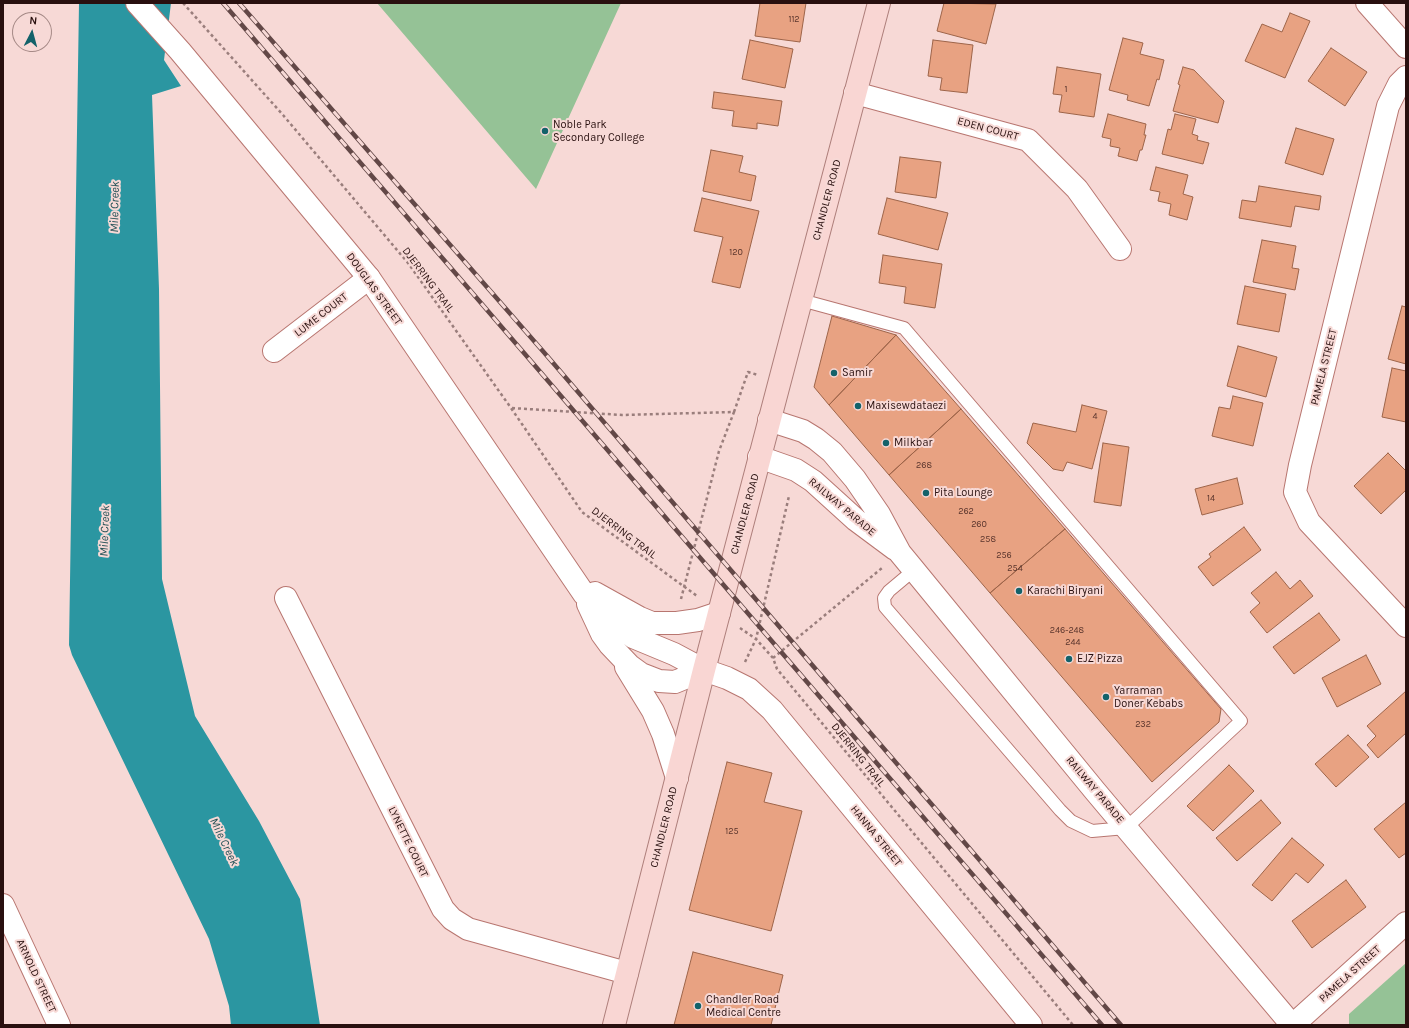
<!DOCTYPE html>
<style>
body{margin:0}
#map{position:relative;width:1409px;height:1028px;overflow:hidden;background:#f7d9d6;font-family:Karla,sans-serif}
canvas{display:block}
.frame{position:absolute;inset:0;border:4px solid #29100f;pointer-events:none}
.north{position:absolute;left:12px;top:12px;width:40px;height:40px;box-sizing:border-box;background:#f7d9d6;border:1px solid #a58986;border-radius:50%;rotate:6deg;font-size:11px;font-weight:700;line-height:16px;text-align:center;color:#29100f}
.north::after{content:'';display:block;margin:auto;width:14px;height:18px;background:#13626a;clip-path:polygon(50% 0,100% 100%,50% 72%,0 100%)}
</style>
<div id="map">
<canvas width="1409" height="1028"></canvas>
<div class="frame"></div>
<div class="north">N</div>
</div>
<script>
const ctx = document.querySelector('canvas').getContext('2d');
ctx.lineJoin = 'round';
function fillPath(path, color) { ctx.fillStyle = color; ctx.fill(path, 'evenodd'); }
const shape = rows => new Path2D(rows.map(r => 'M' + r).join(''));
function strokePath(path, color, width, dash) { ctx.strokeStyle = color; ctx.lineWidth = width; ctx.lineCap = dash ? 'butt' : 'round'; ctx.setLineDash(dash || []); ctx.stroke(path); }
function write(font, color, halo, rows, align = 'center') {
  ctx.font = font + ' Karla,sans-serif'; ctx.lineWidth = 4; ctx.setLineDash([]); ctx.textBaseline = 'middle'; ctx.strokeStyle = halo; ctx.fillStyle = color; for (const [text, x, y, turn = 0] of rows) {
    ctx.save(); ctx.translate(x, y); ctx.rotate((+turn || 0) * Math.PI / 180); ctx.textAlign = isNaN(turn) ? turn : align; if (halo) ctx.strokeText(text, 0, 0); ctx.fillText(text, 0, 0); ctx.restore();
  }
}
const green = shape([
 [377,3,621,3,536,189],
 [1406,963,1406,1025,1349,1025,1349,1014]
]);
const water = shape([
 [79,3,171,3,164,60,181,86,152,95,159,289,162,579,195,716,259,821,300,899,320,1025,231,1025,229,1006,209,939,72,655,69,645]
]);
const building = shape([
 [760,3,806,3,800,42,755,36,760,3],
 [944,3,996,4,986,44,937,31,944,3],
 [1290,13,1310,21,1285,78,1245,61,1262,24,1282,32,1290,13],
 [1123,38,1143,43,1140,54,1164,60,1159,80,1157,79,1149,106,1127,100,1128,95,1109,90,1123,38],
 [750,40,793,49,785,88,742,79,750,40],
 [933,40,973,45,967,93,940,90,942,78,928,76,933,40],
 [1331,48,1367,72,1345,106,1308,81,1331,48],
 [1057,67,1101,74,1094,117,1059,112,1062,95,1053,94,1057,67],
 [1183,67,1194,70,1224,101,1218,123,1173,111,1180,85,1178,84,1183,67],
 [714,92,782,101,778,126,757,123,757,129,732,126,734,111,712,108,714,92],
 [1108,114,1146,124,1144,135,1146,135,1142,150,1140,150,1137,161,1118,156,1120,148,1110,146,1111,139,1102,137,1108,114],
 [1175,114,1196,119,1192,134,1198,136,1197,140,1209,143,1203,164,1162,154,1168,129,1171,130,1175,114],
 [1296,128,1334,139,1323,175,1285,163,1296,128],
 [711,150,743,156,739,172,756,176,751,201,703,191,711,150],
 [900,157,941,162,936,198,895,192,900,157],
 [1156,167,1188,175,1183,194,1193,197,1187,220,1169,215,1171,204,1158,201,1160,192,1150,190,1156,167],
 [1259,186,1321,196,1319,210,1295,206,1291,227,1239,218,1242,200,1256,202,1259,186],
 [702,198,759,211,740,288,712,282,723,237,694,231,702,198],
 [887,198,948,213,938,250,878,234,887,198],
 [1262,240,1296,246,1292,268,1299,269,1295,290,1253,282,1262,240],
 [883,255,942,264,935,308,904,303,906,287,879,283,883,255],
 [1245,286,1286,294,1279,332,1237,324,1245,286],
 [1402,306,1406,307,1406,364,1388,359,1402,306],
 [832,316,896,335,829,405,814,387,832,316],
 [896,335,961,409,889,475,829,405,896,335],
 [1238,346,1277,357,1266,397,1227,386,1238,346],
 [1392,368,1406,371,1406,422,1382,417,1392,368],
 [1233,396,1263,403,1253,446,1212,436,1219,407,1230,409,1233,396],
 [1082,405,1107,411,1092,469,1067,462,1063,471,1053,469,1027,443,1033,423,1076,432,1082,405],
 [961,409,1065,529,990,593,889,475,961,409],
 [1103,443,1129,447,1121,506,1094,502,1103,443],
 [1388,453,1406,471,1406,490,1381,514,1354,486,1388,453],
 [1237,478,1243,504,1202,515,1195,489,1237,478],
 [1244,527,1261,550,1213,586,1198,567,1211,557,1209,554,1244,527],
 [1065,529,1221,709,1219,722,1152,782,990,593,1065,529],
 [1276,572,1290,589,1300,580,1313,596,1267,633,1250,612,1260,603,1251,593,1276,572],
 [1319,613,1340,640,1294,674,1273,647,1319,613],
 [1366,655,1381,684,1337,707,1322,678,1366,655],
 [1406,691,1406,733,1378,758,1367,745,1376,736,1367,726,1406,691],
 [1348,735,1369,757,1336,787,1315,764,1348,735],
 [727,762,772,773,764,802,802,811,771,931,689,910,727,762],
 [1229,765,1254,791,1213,831,1187,806,1229,765],
 [1261,800,1281,823,1237,861,1216,838,1261,800],
 [1406,802,1406,853,1399,858,1374,829,1406,802],
 [1292,838,1324,865,1308,883,1296,873,1272,901,1252,885,1292,838],
 [1346,880,1366,907,1312,948,1292,921,1346,880],
 [693,952,783,975,771,1025,674,1025,693,952]
]);
const path = shape([
 [183,3,283,115,408,263,511,408,582,512,697,596],
 [512,408,622,415,734,412,719,451,681,599],
 [734,412,748,372,758,375],
 [740,628,756,639,773,658,777,669,1073,1025],
 [773,658,882,568],
 [745,662,756,639,789,496]
]);
const service = shape([
 [801,300,904,328,1241,721,1126,828,1092,831,1071,821,1060,810,885,607,884,598,889,591,914,570]
]);
const minor = shape([
 [1367,3,1406,47],
 [1406,77,1399,84,1388,106,1300,465,1295,492,1309,522,1406,626],
 [855,93,1028,140,1077,189,1120,249],
 [274,351,369,278],
 [286,598,443,909,452,919,468,929,627,973],
 [704,670,727,678,749,689,772,710,1031,1025],
 [3,905,59,1025],
 [1293,1025,1406,923]
]);
const secondary = shape([
 [137,3,180,51,369,278,584,594,604,613,633,637,674,654,704,670],
 [769,420,803,431,816,439,832,452,855,479,879,514,900,553,914,570,1095,791,1292,1025],
 [759,457,796,470,813,481,856,520,895,549],
 [595,593,640,618,652,623,677,623,698,620,719,613],
 [588,604,602,634,610,645,630,666,641,674,659,681,675,682,704,670],
 [626,667,653,711,663,734,677,778]
]);
const primary = shape([
 [614,1025,704,670,879,3]
]);
const rail = shape([
 [223,3,1102,1025],
 [239,3,548,357,1121,1025]
]);
const markers = [
 [545,131,4,"#13626a"],
 [834,373,4,"#13626a"],
 [858,406,4,"#13626a"],
 [886,443,4,"#13626a"],
 [926,493,4,"#13626a"],
 [1019,591,4,"#13626a"],
 [1069,659,4,"#13626a"],
 [1106,697,4,"#13626a"],
 [698,1006,4,"#13626a"]
];
const numberNames = [
 ["112",794,19],
 ["1",1066,89],
 ["120",736,252],
 ["4",1095,416],
 ["268",924,465],
 ["14",1211,498],
 ["262",966,511],
 ["260",979,524],
 ["258",988,539],
 ["256",1004,555],
 ["254",1015,568],
 ["246-248",1067,630],
 ["244",1073,642],
 ["232",1143,724],
 ["125",732,831]
];
const poiNames = [
 ["Noble Park",553,125],
 ["Secondary College",553,138],
 ["Samir",842,373],
 ["Maxisewdataezi",866,406],
 ["Milkbar",894,443],
 ["Pita Lounge",934,493],
 ["Karachi Biryani",1027,591],
 ["EJZ Pizza",1077,659],
 ["Yarraman",1114,691],
 ["Doner Kebabs",1114,704],
 ["Chandler Road",706,1000],
 ["Medical Centre",706,1013]
];
const streetNames = [
 ["EDEN COURT",988,129,15],
 ["CHANDLER ROAD",827,200,-75],
 ["DJERRING TRAIL",428,280,53],
 ["DOUGLAS STREET",374,289,54],
 ["LUME COURT",321,315,-38],
 ["PAMELA STREET",1324,367,-76],
 ["RAILWAY PARADE",842,507,40],
 ["CHANDLER ROAD",745,514,-75],
 ["DJERRING TRAIL",624,533,37],
 ["DJERRING TRAIL",858,755,51],
 ["RAILWAY PARADE",1095,790,50],
 ["CHANDLER ROAD",664,827,-76],
 ["HANNA STREET",876,836,51],
 ["LYNETTE COURT",408,842,64],
 ["PAMELA STREET",1350,974,-42],
 ["ARNOLD STREET",36,976,65]
];
const waterNames = [
 ["Mile Creek",115,207,-89],
 ["Mile Creek",105,531,-88],
 ["Mile Creek",224,842,64]
];
fillPath(green, '#95c296');
fillPath(water, '#2b96a1');
fillPath(building, '#e8a282');
strokePath(building, '#9d6449', 1);
strokePath(service, '#b87670', 14);
strokePath(minor, '#b87670', 24);
strokePath(secondary, '#b87670', 24);
strokePath(primary, '#ae7f7b', 24);
strokePath(path, '#9a7e7c', 2.5, [3, 3]);
strokePath(service, '#fff', 12);
strokePath(minor, '#fff', 22);
strokePath(secondary, '#fff', 22);
strokePath(primary, '#f9d6d3', 22);
strokePath(rail, '#634847', 4.5);
strokePath(rail, '#f7d9d6', 3, [9]);
for (const [x, y, r, color] of markers) { const dot = new Path2D(); dot.arc(x, y, r, 0, 2 * Math.PI); ctx.fillStyle = color; ctx.fill(dot); strokePath(dot, '#f7d9d6', 1.5); }
write('9px', '#59342c', null, numberNames);
write('11px', '#29100f', '#f7d9d6', poiNames, 'left');
write('11px', '#29100f', '#f7d9d6', streetNames);
write('italic 12px', '#255257', '#f7d9d6', waterNames);
</script>
